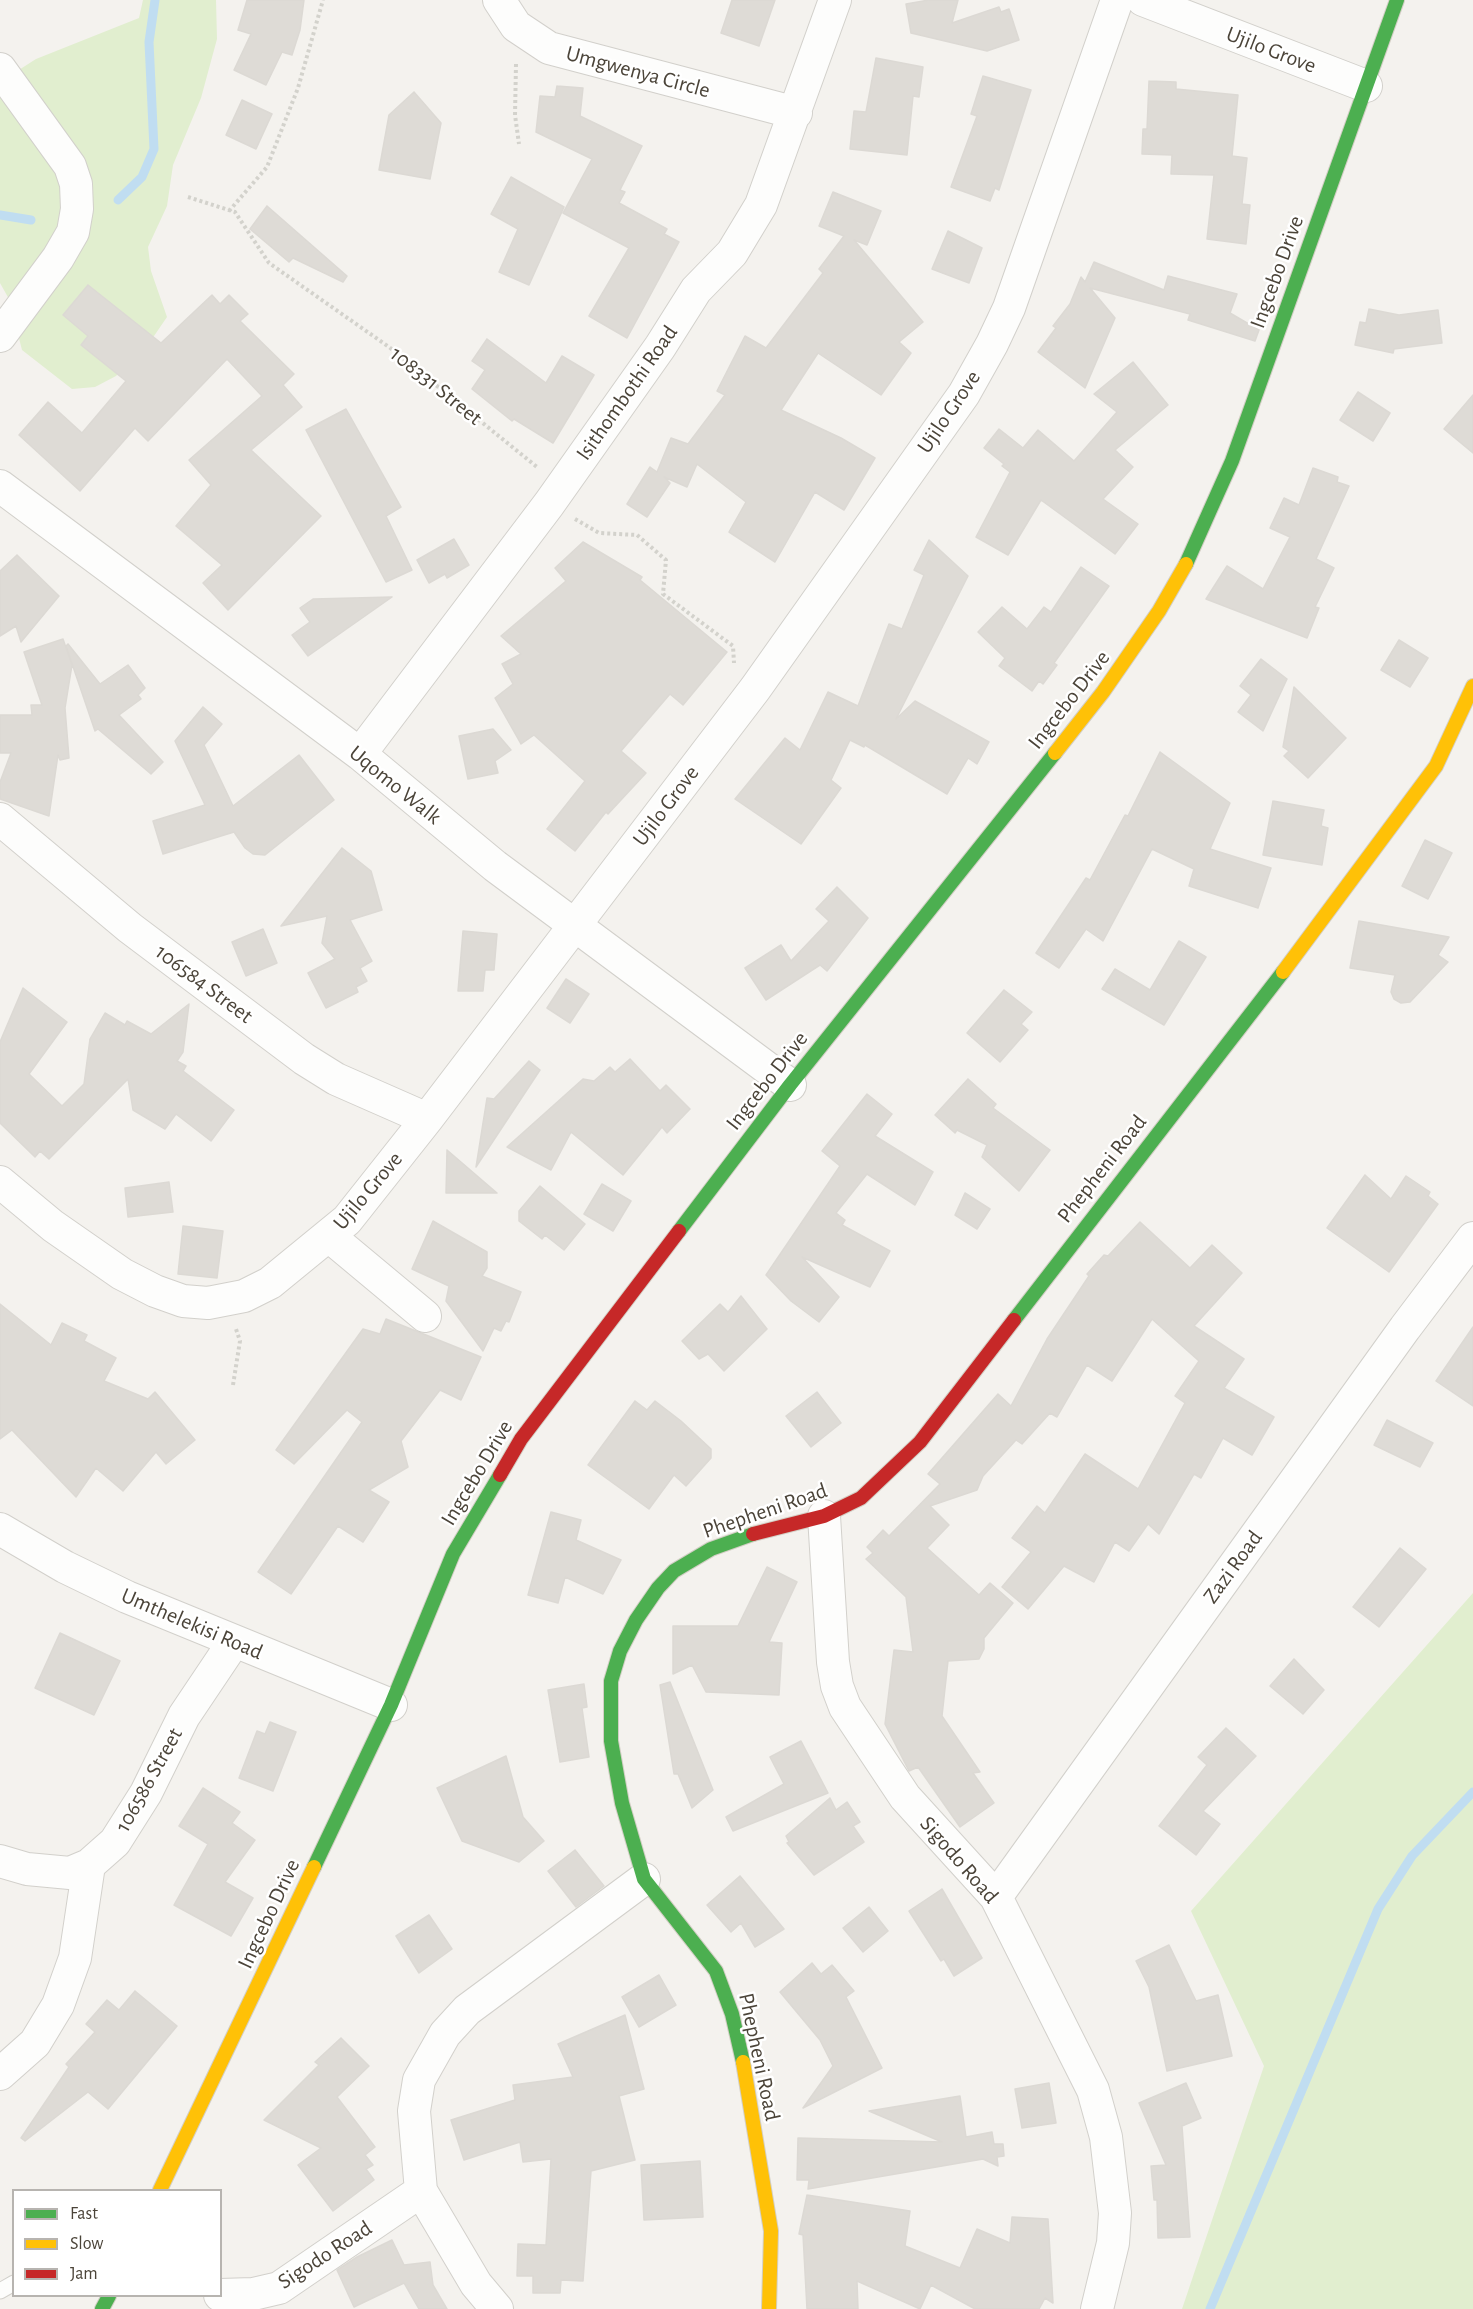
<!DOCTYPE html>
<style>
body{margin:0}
#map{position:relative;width:1473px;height:2309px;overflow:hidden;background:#f4f2ee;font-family:"Alegreya Sans",sans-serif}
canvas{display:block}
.legend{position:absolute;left:12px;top:2189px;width:210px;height:108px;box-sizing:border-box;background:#fff;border:2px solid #b7b4b0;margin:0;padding:8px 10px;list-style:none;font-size:18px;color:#4b4439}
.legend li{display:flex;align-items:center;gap:12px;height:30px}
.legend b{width:30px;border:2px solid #b7b4b0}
</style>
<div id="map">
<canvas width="1473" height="2309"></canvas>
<ul class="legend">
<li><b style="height:8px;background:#4caf50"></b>Fast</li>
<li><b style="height:8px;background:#ffc107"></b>Slow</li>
<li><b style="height:8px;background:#c62828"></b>Jam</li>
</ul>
</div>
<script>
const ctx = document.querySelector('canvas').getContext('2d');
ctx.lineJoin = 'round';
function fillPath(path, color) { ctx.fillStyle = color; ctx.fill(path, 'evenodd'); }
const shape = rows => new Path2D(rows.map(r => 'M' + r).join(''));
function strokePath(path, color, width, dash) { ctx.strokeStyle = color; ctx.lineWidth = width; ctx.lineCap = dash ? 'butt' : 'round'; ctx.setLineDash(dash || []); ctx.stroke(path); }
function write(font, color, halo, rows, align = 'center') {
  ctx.font = font + ' "Alegreya Sans",sans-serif'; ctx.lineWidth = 5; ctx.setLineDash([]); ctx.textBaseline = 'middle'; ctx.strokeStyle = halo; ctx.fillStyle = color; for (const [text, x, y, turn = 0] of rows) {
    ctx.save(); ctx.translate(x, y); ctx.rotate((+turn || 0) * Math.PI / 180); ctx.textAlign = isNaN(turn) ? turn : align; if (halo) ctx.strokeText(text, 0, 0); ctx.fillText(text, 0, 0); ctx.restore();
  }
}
const green = shape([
 [143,0,216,0,217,39,201,98,173,165,167,206,148,247,151,271,167,317,154,336,116,376,95,387,72,389,22,350,9,299,0,283,0,82,36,59,139,18],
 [1473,1593,1473,2309,1182,2309,1264,2066,1191,1911]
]);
const stream = shape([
 [118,200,142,177,154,149,149,42,155,0],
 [0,215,31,220],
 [1210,2309,1378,1909,1412,1856,1473,1792]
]);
const building = shape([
 [247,0,304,0,300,30,292,55,282,52,266,85,234,70,251,34,238,30,247,0],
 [732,0,775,0,759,46,721,33,732,0],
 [929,0,958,0,952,23,999,7,1001,12,1009,9,1019,40,987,51,911,33,906,4,929,0],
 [876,58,923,67,919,97,913,96,907,155,850,149,854,111,866,112,876,58],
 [983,76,1031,90,999,190,995,188,990,201,951,187,977,116,971,114,983,76],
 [1149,81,1176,82,1176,89,1238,95,1232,156,1247,158,1242,204,1250,205,1246,244,1207,239,1214,175,1171,174,1172,155,1142,154,1143,129,1147,129,1149,81],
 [557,86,583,88,580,116,642,146,620,190,625,192,619,203,667,229,664,234,679,242,627,338,589,316,629,248,563,213,592,159,536,132,540,96,555,97,557,86],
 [414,92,441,123,430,179,379,170,389,115,414,92],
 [242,100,272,114,256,149,226,135,242,100],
 [511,177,564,207,529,285,499,272,518,229,491,214,511,177],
 [833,192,881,211,867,245,854,240,923,322,899,342,911,353,881,395,818,353,781,410,841,438,875,458,844,510,815,492,775,562,729,532,746,502,697,464,687,487,664,477,670,483,647,517,627,504,650,467,657,472,671,438,688,444,725,395,717,391,745,336,766,348,823,273,819,269,844,236,819,226,833,192],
 [267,206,347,276,343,282,293,258,289,262,250,229,267,206],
 [948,231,982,248,969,283,932,269,948,231],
 [1094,262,1164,290,1168,276,1237,294,1230,313,1259,330,1255,341,1188,320,1190,314,1090,288,1115,318,1085,388,1038,352,1056,328,1053,326,1070,304,1081,277,1085,282,1094,262],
 [88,285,161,343,212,295,220,304,229,295,248,314,240,321,294,374,283,385,302,407,251,450,321,516,228,610,203,583,222,565,176,526,211,485,189,460,262,396,227,359,148,441,135,428,80,491,19,435,48,402,82,433,126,381,81,345,88,336,63,315,88,285],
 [1369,309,1399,315,1438,310,1442,343,1394,349,1393,353,1355,345,1360,322,1366,323,1369,309],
 [487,339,546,383,562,356,594,375,553,443,514,419,512,421,472,389,485,370,472,361,487,339],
 [1133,362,1168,405,1115,450,1133,467,1103,499,1138,524,1115,554,1041,500,1008,555,976,537,1010,472,1002,466,1004,464,984,448,999,429,1023,448,1038,430,1074,461,1117,412,1094,394,1133,362],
 [1358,392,1390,413,1373,441,1340,420,1358,392],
 [1473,395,1473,453,1444,429,1473,395],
 [346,409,401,507,386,516,412,570,386,582,306,430,346,409],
 [1313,468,1338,477,1337,482,1349,486,1316,559,1334,568,1315,607,1319,608,1307,638,1206,599,1227,566,1263,589,1290,537,1270,528,1284,498,1299,505,1313,468],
 [454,539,469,565,447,578,445,574,429,583,417,560,454,539],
 [929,540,968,576,896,719,915,701,989,742,977,764,968,758,947,794,865,745,864,747,850,740,831,780,841,788,801,844,735,799,785,738,800,750,828,692,858,706,889,624,902,629,924,575,914,570,929,540],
 [583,542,642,577,640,580,727,652,683,705,670,694,621,751,646,773,608,814,606,812,575,851,547,829,585,781,534,735,521,744,495,698,513,684,502,664,521,654,501,636,566,581,555,568,583,542],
 [17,555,59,596,21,642,16,626,0,636,0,571,17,555],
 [1081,567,1109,586,1054,663,1057,665,1043,684,1039,681,1032,691,999,666,1005,658,978,632,1002,607,1027,629,1044,607,1051,612,1081,567],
 [392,597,308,656,292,635,310,622,300,608,313,599,392,597],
 [63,639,72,665,65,708,69,758,60,760,58,755,49,816,0,799,0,782,11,753,0,753,0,715,32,715,31,705,42,705,24,652,63,639],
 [1399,640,1428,658,1410,687,1381,670,1399,640],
 [68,644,100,684,128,665,145,688,138,695,141,699,119,715,163,762,151,774,98,729,95,731,66,646,68,644],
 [1261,659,1287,679,1263,731,1238,712,1251,695,1240,686,1261,659],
 [1294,687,1346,738,1308,778,1284,756,1289,751,1283,747,1294,687],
 [203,707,222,724,204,745,233,806,299,755,334,800,265,855,253,854,245,848,234,832,163,854,153,821,205,805,175,741,203,707],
 [493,729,511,750,495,761,498,773,468,779,459,736,493,729],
 [1160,752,1230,803,1210,849,1271,868,1258,908,1189,886,1194,869,1152,849,1103,941,1086,929,1059,968,1036,953,1086,878,1090,880,1125,815,1128,816,1160,752],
 [1273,801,1324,810,1321,826,1328,828,1322,865,1263,855,1273,801],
 [1425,840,1452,853,1428,899,1402,886,1425,840],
 [342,848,371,871,382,910,350,920,372,961,360,968,367,981,356,987,358,992,326,1008,308,973,335,959,322,943,327,916,281,926,342,848],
 [837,887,868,918,827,971,820,965,766,1000,745,968,781,945,791,961,829,921,816,909,837,887],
 [1359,921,1449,937,1438,955,1448,962,1410,1002,1401,1003,1394,999,1391,992,1395,975,1350,968,1359,921],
 [263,929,277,963,246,976,232,942,263,929],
 [463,931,497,934,494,970,485,970,483,991,458,991,463,931],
 [1179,941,1206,957,1164,1025,1102,989,1115,969,1150,990,1179,941],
 [566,979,589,994,570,1023,547,1008,566,979],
 [23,988,67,1022,29,1074,62,1106,84,1084,90,1039,105,1013,125,1025,127,1021,151,1034,189,1004,183,1052,177,1061,186,1066,183,1071,234,1110,211,1141,176,1114,165,1129,133,1110,128,1079,49,1159,40,1151,35,1157,0,1123,0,1042,23,988],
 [1004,990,1032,1012,1021,1024,1028,1030,1000,1062,967,1033,1004,990],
 [630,1059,660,1091,666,1085,690,1109,667,1133,662,1127,623,1175,571,1132,551,1170,507,1147,583,1079,594,1081,610,1067,615,1072,630,1059],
 [529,1061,540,1070,476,1167,487,1098,494,1099,529,1061],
 [968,1079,996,1104,993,1108,1050,1150,1019,1191,982,1157,987,1145,957,1130,955,1133,935,1115,968,1079],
 [867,1094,892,1114,875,1136,933,1172,915,1205,867,1174,836,1213,845,1220,842,1225,890,1251,870,1287,802,1257,839,1297,819,1322,791,1301,766,1275,840,1166,822,1151,867,1094],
 [447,1150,497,1193,446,1193,447,1150],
 [1365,1175,1391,1199,1406,1176,1430,1192,1428,1196,1438,1204,1389,1272,1327,1228,1365,1175],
 [169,1182,173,1212,128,1217,125,1188,169,1182],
 [602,1184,631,1201,613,1231,584,1214,602,1184],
 [540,1186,585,1224,564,1250,545,1235,542,1239,519,1221,519,1211,540,1186],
 [965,1193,990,1209,977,1229,955,1215,965,1193],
 [433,1221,487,1252,487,1268,482,1276,521,1292,509,1322,506,1321,501,1331,494,1328,483,1351,446,1301,449,1286,412,1269,433,1221],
 [1140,1222,1190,1268,1212,1245,1242,1273,1194,1326,1244,1359,1224,1388,1274,1417,1252,1455,1223,1438,1201,1478,1194,1474,1159,1534,1148,1524,1129,1551,1115,1542,1094,1582,1064,1566,1028,1609,1002,1587,1031,1552,1012,1538,1037,1506,1045,1513,1085,1454,1138,1489,1185,1403,1175,1396,1199,1361,1152,1319,1112,1381,1087,1365,1057,1417,1050,1413,1022,1444,1016,1440,983,1476,977,1490,930,1506,949,1525,927,1548,979,1595,990,1583,1013,1603,984,1638,984,1649,979,1659,948,1661,942,1716,980,1772,973,1773,994,1803,960,1827,918,1767,909,1771,885,1724,894,1650,913,1652,906,1597,866,1559,873,1553,867,1547,883,1530,889,1536,940,1484,928,1474,998,1394,1011,1406,1047,1339,1089,1276,1087,1274,1104,1255,1108,1256,1140,1222],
 [183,1226,223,1231,217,1278,178,1274,183,1226],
 [741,1296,767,1329,724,1371,708,1354,699,1359,682,1341,720,1304,728,1312,741,1296],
 [0,1304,51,1345,62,1323,87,1335,84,1341,116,1358,104,1381,148,1399,155,1392,195,1440,166,1464,156,1452,123,1491,96,1468,76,1497,12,1430,0,1439,0,1304],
 [386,1319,481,1357,461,1400,440,1390,401,1441,408,1467,369,1490,389,1502,363,1542,338,1526,291,1594,258,1572,362,1422,347,1410,294,1464,276,1450,363,1329,380,1334,386,1319],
 [1473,1327,1473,1406,1436,1381,1473,1327],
 [817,1392,841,1423,811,1447,786,1416,817,1392],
 [635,1401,647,1410,655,1401,681,1421,711,1449,711,1458,686,1486,674,1475,649,1509,588,1465,635,1401],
 [1387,1420,1433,1443,1420,1467,1374,1445,1387,1420],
 [551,1512,581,1520,576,1540,621,1560,603,1594,565,1577,558,1603,528,1595,551,1512],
 [1400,1548,1426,1569,1379,1627,1353,1607,1400,1548],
 [767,1567,797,1582,769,1642,782,1643,779,1695,706,1692,692,1665,673,1674,673,1626,738,1626,767,1567],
 [60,1633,120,1661,94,1715,35,1688,60,1633],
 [1294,1659,1324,1690,1303,1714,1270,1686,1294,1659],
 [670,1682,713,1790,692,1808,678,1774,674,1774,660,1685,670,1682],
 [584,1684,587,1707,582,1708,589,1757,560,1762,548,1690,584,1684],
 [270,1722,296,1732,273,1791,239,1778,257,1731,265,1734,270,1722],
 [1226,1728,1256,1756,1203,1811,1220,1824,1196,1855,1159,1826,1207,1765,1198,1757,1226,1728],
 [801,1741,828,1793,733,1831,726,1817,784,1784,770,1757,801,1741],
 [506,1756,523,1817,544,1841,519,1862,462,1841,437,1788,506,1756],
 [203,1788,240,1812,232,1823,255,1840,225,1882,253,1898,231,1936,174,1905,208,1844,179,1826,203,1788],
 [830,1798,836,1810,847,1802,860,1822,853,1826,864,1842,814,1875,787,1843,789,1842,786,1836,830,1798],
 [575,1850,604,1886,576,1907,548,1871,575,1850],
 [740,1876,784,1929,755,1947,741,1923,731,1932,707,1905,740,1876],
 [942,1889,982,1958,954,1976,944,1959,941,1961,909,1911,942,1889],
 [869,1907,888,1931,863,1952,843,1928,869,1907],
 [429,1915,452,1949,419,1973,396,1936,429,1915],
 [1169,1945,1196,2001,1218,1995,1232,2056,1167,2071,1149,1987,1136,1961,1169,1945],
 [812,1963,821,1974,832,1965,854,1991,846,1997,882,2068,803,2108,833,2066,820,2040,780,1992,812,1963],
 [659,1975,676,2005,639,2027,622,1997,659,1975],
 [135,1991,177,2026,108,2109,88,2092,25,2141,21,2138,69,2067,66,2064,95,2032,86,2024,107,2000,119,2010,135,1991],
 [625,2015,644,2089,619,2096,635,2160,591,2171,583,2281,561,2280,560,2293,533,2293,533,2276,517,2276,518,2244,546,2245,551,2159,523,2162,520,2142,464,2160,451,2120,515,2100,513,2085,573,2077,558,2044,625,2015],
 [341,2038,369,2066,337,2097,375,2147,365,2155,373,2165,366,2169,374,2180,333,2211,298,2165,321,2148,264,2120,319,2065,315,2062,341,2038],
 [1049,2083,1056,2123,1022,2128,1015,2089,1049,2083],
 [1186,2083,1201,2118,1182,2126,1190,2237,1158,2238,1157,2200,1154,2200,1151,2166,1166,2165,1139,2103,1186,2083],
 [960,2096,966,2137,992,2132,994,2144,1003,2144,1004,2156,997,2157,998,2166,983,2159,808,2189,809,2180,797,2180,798,2138,942,2142,869,2111,960,2096],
 [700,2161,703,2217,644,2220,641,2165,700,2161],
 [807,2195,910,2211,905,2246,960,2268,977,2229,1010,2243,1012,2217,1048,2219,1053,2303,1045,2298,1039,2309,975,2309,931,2285,920,2309,857,2281,858,2309,807,2309,803,2235,799,2234,807,2195],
 [392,2240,404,2265,430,2262,433,2285,447,2309,419,2309,404,2283,354,2307,337,2270,357,2257,392,2240]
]);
const path = shape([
 [516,64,515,115,519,144],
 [188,197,235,212,269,263,389,347,537,467],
 [229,211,267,167,298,88,323,0],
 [575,519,599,533,637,535,666,560,663,594,733,646,734,663],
 [233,1385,240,1341,236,1329]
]);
const lane = shape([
 [0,2291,14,2283]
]);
const street = shape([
 [499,0,516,26,549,48,796,113],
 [1143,0,1366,86],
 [0,69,70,166,76,184,77,209,73,232,58,258,0,336],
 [0,486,360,754,495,866,790,1085],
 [360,754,549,504,660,347,696,290,732,253,761,205,835,0],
 [0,819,130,928,304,1059,336,1079,427,1119],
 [0,1182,53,1226,122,1274,155,1291,183,1301,208,1303,244,1296,270,1283,347,1220,427,1119,755,689,964,394,992,344,1009,308,1117,0],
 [329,1236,425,1316],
 [824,1516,833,1662,837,1686,845,1707,905,1797,996,1897,1093,2090,1106,2137,1115,2213,1113,2243,1097,2309],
 [0,1529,65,1567,127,1597,391,1705],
 [0,1861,27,1869,70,1873,89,1865,115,1842,146,1793,184,1716,233,1643],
 [996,1897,1405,1328,1473,1238],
 [0,2074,35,2043,58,2005,75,1958,89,1865],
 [220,2295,253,2294,279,2288,421,2191],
 [497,2309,476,2284,421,2191,414,2111,419,2080,445,2034,467,2010,644,1879]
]);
const fast = shape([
 [1186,564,1232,461,1397,0],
 [679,1231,790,1085,1055,753],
 [1014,1320,1283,972],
 [314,1867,391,1705,453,1554,500,1475],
 [743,2062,732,2014,716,1971,644,1879,622,1803,611,1741,611,1681,620,1651,636,1620,658,1588,674,1571,711,1549,753,1534],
 [102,2309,109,2296]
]);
const slow = shape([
 [1055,753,1103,692,1159,611,1186,564],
 [1283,972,1436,766,1473,686],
 [743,2062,771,2231,769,2309],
 [160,2190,314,1867]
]);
const jam = shape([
 [500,1475,521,1439,679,1231],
 [753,1534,824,1516,861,1498,920,1442,1014,1320]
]);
const streetNames = [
 ["Ujilo Grove",1271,50,21],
 ["Umgwenya Circle",638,72,15],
 ["Ingcebo Drive",1277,272,-70],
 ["108331 Street",436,386,39],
 ["Isithombothi Road",627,393,-55],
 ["Ujilo Grove",949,412,-56],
 ["Ingcebo Drive",1069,700,-52],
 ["Uqomo Walk",395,785,39],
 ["Ujilo Grove",666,806,-53],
 ["106584 Street",204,984,37],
 ["Ingcebo Drive",767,1081,-52],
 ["Phepheni Road",1102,1169,-52],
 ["Ujilo Grove",368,1191,-50],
 ["Ingcebo Drive",477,1473,-59],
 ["Phepheni Road",765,1511,-19],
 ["Zazi Road",1233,1567,-54],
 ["Umthelekisi Road",192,1624,23],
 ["106586 Street",149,1780,-61],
 ["Sigodo Road",959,1860,49],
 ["Ingcebo Drive",269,1914,-65],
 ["Phepheni Road",759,2057,78],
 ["Sigodo Road",325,2255,-33]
];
fillPath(green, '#e1eecf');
strokePath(stream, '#c0ddf1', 9);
fillPath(building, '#dedbd6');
strokePath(building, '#dcd9d4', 1.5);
strokePath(lane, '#d2d0cb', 17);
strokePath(street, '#d2d0cb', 34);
strokePath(fast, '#d3cfc5', 16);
strokePath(slow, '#d3cfc5', 16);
strokePath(jam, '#d3cfc5', 16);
strokePath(path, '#d3d2cc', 4, [3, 3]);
strokePath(lane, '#fdfdfc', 15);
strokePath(street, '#fdfdfc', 32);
strokePath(fast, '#4caf50', 14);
strokePath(slow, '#ffc107', 14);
strokePath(jam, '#c62828', 14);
write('22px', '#4b4439', '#fff', streetNames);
</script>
